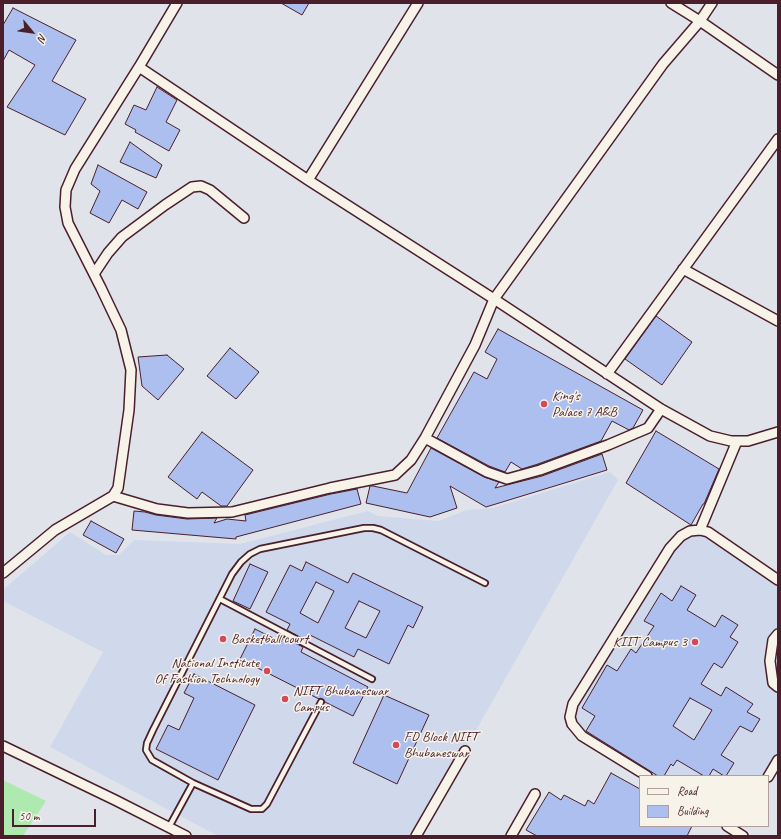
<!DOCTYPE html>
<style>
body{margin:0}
#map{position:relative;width:781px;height:839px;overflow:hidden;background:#e0e3ea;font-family:Caveat,sans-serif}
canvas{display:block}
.frame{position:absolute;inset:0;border:4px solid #4a1f2b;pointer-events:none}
.legend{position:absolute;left:639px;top:775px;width:130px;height:52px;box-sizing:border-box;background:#f7f3e8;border:1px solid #b29e9c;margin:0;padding:5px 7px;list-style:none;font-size:12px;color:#4a1f2b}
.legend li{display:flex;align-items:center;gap:8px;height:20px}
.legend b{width:20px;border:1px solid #b29e9c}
.north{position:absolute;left:12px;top:12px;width:40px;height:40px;-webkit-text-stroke:3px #f7f3e8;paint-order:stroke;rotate:119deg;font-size:11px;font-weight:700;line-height:16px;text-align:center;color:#4a1f2b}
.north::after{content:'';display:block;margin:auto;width:14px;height:18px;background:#4a1f2b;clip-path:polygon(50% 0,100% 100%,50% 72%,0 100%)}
.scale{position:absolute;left:12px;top:809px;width:84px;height:18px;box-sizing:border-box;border:2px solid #4a1f2b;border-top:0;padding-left:5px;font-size:12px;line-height:14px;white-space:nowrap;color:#4a1f2b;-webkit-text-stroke:3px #f7f3e8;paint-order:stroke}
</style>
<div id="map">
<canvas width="781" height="839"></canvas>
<div class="frame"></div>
<ul class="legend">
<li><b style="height:5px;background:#f7f3e8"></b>Road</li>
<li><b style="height:11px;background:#acbfee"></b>Building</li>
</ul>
<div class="north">N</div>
<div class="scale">50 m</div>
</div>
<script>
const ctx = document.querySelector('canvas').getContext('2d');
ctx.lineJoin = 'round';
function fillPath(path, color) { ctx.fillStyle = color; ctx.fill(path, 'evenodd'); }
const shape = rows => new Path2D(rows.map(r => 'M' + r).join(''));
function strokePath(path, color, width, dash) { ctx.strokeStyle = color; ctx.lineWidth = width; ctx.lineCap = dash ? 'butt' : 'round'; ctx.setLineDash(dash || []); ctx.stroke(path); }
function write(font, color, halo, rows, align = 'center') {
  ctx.font = font + ' Caveat,sans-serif'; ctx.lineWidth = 3; ctx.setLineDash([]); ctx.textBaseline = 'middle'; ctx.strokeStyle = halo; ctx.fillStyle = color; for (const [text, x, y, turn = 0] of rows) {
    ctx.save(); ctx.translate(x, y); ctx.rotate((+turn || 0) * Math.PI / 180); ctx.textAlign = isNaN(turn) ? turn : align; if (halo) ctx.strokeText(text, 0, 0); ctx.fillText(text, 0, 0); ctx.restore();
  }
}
const built = shape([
 [610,472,618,480,416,836,218,836,50,747,103,652,3,601,3,590,70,532,106,555,119,555,134,540,240,544,368,511,378,516,438,521,467,510,493,508],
 [700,530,778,580,778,766,768,776,647,776,572,724,573,704,670,548]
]);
const green = shape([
 [3,780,46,801,23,836,3,836]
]);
const building = shape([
 [281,3,309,3,302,15,281,3],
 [13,8,76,40,52,81,86,99,65,135,7,107,35,65,9,50,3,61,3,25,13,8],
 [157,87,177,100,166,122,180,130,169,151,135,132,136,130,125,124,134,105,146,110,157,87],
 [130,142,162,165,156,178,120,162,130,142],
 [98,165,147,192,138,209,122,200,109,223,90,213,100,191,91,184,98,165],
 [656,316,692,342,662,385,625,359,656,316],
 [498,329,643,410,633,428,629,430,612,421,601,441,538,464,522,469,511,462,505,472,489,466,437,438,474,372,487,379,497,359,485,352,498,329],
 [230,348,259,372,236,399,207,376,230,348],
 [167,355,184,369,158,400,142,386,138,357,167,355],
 [656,431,719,469,704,504,703,504,691,525,626,483,656,431],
 [202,432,253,470,227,506,221,506,202,492,197,499,168,477,202,432],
 [431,448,484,477,499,482,495,488,542,476,602,454,607,470,486,507,450,486,457,508,430,517,366,503,370,486,373,486,407,493,431,448],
 [357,489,361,504,236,537,236,539,132,530,134,511,145,512,156,515,187,519,217,518,214,523,227,519,246,521,245,515,331,494,357,489],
 [91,521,124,539,116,553,83,535,91,521],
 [306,562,348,583,353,573,423,607,413,628,408,625,389,664,358,649,354,657,310,635,307,641,287,630,290,624,266,612,290,565,302,571,306,562],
 [316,582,334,591,318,623,300,613,316,582],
 [359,601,380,611,366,638,345,628,359,601],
 [250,564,268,572,250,609,233,601,250,564],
 [681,586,696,595,687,610,715,627,722,615,738,625,730,637,738,642,722,668,714,663,701,684,721,696,726,687,753,704,747,712,760,719,752,732,740,726,721,755,734,763,726,776,724,776,713,769,709,776,704,776,677,760,673,766,671,764,664,776,658,776,586,731,595,716,582,708,607,665,617,671,631,649,636,653,654,626,644,621,661,593,672,601,681,586],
 [690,698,712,710,694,740,673,726,690,698],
 [255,629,281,642,283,637,303,647,301,652,368,687,353,716,325,702,322,699,319,699,240,659,255,629],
 [194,674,255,705,218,780,156,749,168,725,179,730,194,698,184,693,194,674],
 [384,695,429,715,397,784,353,763,384,695],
 [611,773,640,789,640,826,692,826,687,836,537,836,526,830,549,792,561,800,564,795,585,806,588,800,594,804,611,773]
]);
const service = shape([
 [220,599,372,679],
 [321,702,267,804,262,809,251,809,193,783,152,760,146,750,147,743,153,730,232,574,241,562,250,554,260,549,364,528,373,528,381,530,485,583],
 [169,827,193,783]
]);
const minor = shape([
 [671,3,700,21,778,75],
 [139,67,308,180,494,299,661,409,710,436,731,441,748,441,778,432],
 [308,180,418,3],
 [683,269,778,321],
 [94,274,108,253,122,237,165,205,192,187,201,186,210,190,244,218],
 [607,374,778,139],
 [425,438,487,472,507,479,540,470,608,445,648,428,661,409],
 [113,496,157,509,188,513,232,512,330,488,395,475,411,460,425,438,475,345,494,299,663,64,700,21,712,3],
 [700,530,737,441],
 [3,573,55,530,113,496,118,488,129,410,131,370,121,330,101,288,68,223,65,207,66,190,75,169,139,67,177,3],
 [778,634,773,640,770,661,773,683,778,687],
 [3,746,115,800,186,836],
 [647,776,582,736,572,724,570,717,573,704,670,548,681,536,690,531,700,530,708,532,778,580],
 [768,777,778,760],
 [727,826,743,836],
 [416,836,465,751],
 [511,836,535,794]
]);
const markers = [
 [544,404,4,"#d1495b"],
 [223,639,4,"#d1495b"],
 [695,642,4,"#d1495b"],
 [267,671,4,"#d1495b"],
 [285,699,4,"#d1495b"],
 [396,745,4,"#d1495b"]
];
const poiNames = [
 ["King's",552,396],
 ["Palace 7 A&B",552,412],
 ["Basketball court",231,639],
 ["KIIT Campus 3",687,642,"right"],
 ["National Institute",259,663,"right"],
 ["Of Fashion Technology",259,679,"right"],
 ["NIFT Bhubaneswar",293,691],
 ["Campus",293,707],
 ["FD Block NIFT",404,737],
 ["Bhubaneswar",404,753]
];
fillPath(built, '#d0d8eb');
fillPath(green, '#aeeab0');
fillPath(building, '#acbfee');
strokePath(building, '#4a1f2b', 1);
strokePath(service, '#4a1f2b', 8);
strokePath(minor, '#4a1f2b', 12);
strokePath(service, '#f7f3e8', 4.5);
strokePath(minor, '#f7f3e8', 9);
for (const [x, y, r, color] of markers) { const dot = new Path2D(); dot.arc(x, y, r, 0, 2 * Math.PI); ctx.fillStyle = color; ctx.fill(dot); strokePath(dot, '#f7f3e8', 1.5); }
write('14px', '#4a1f2b', '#f7f3e8', poiNames, 'left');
</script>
